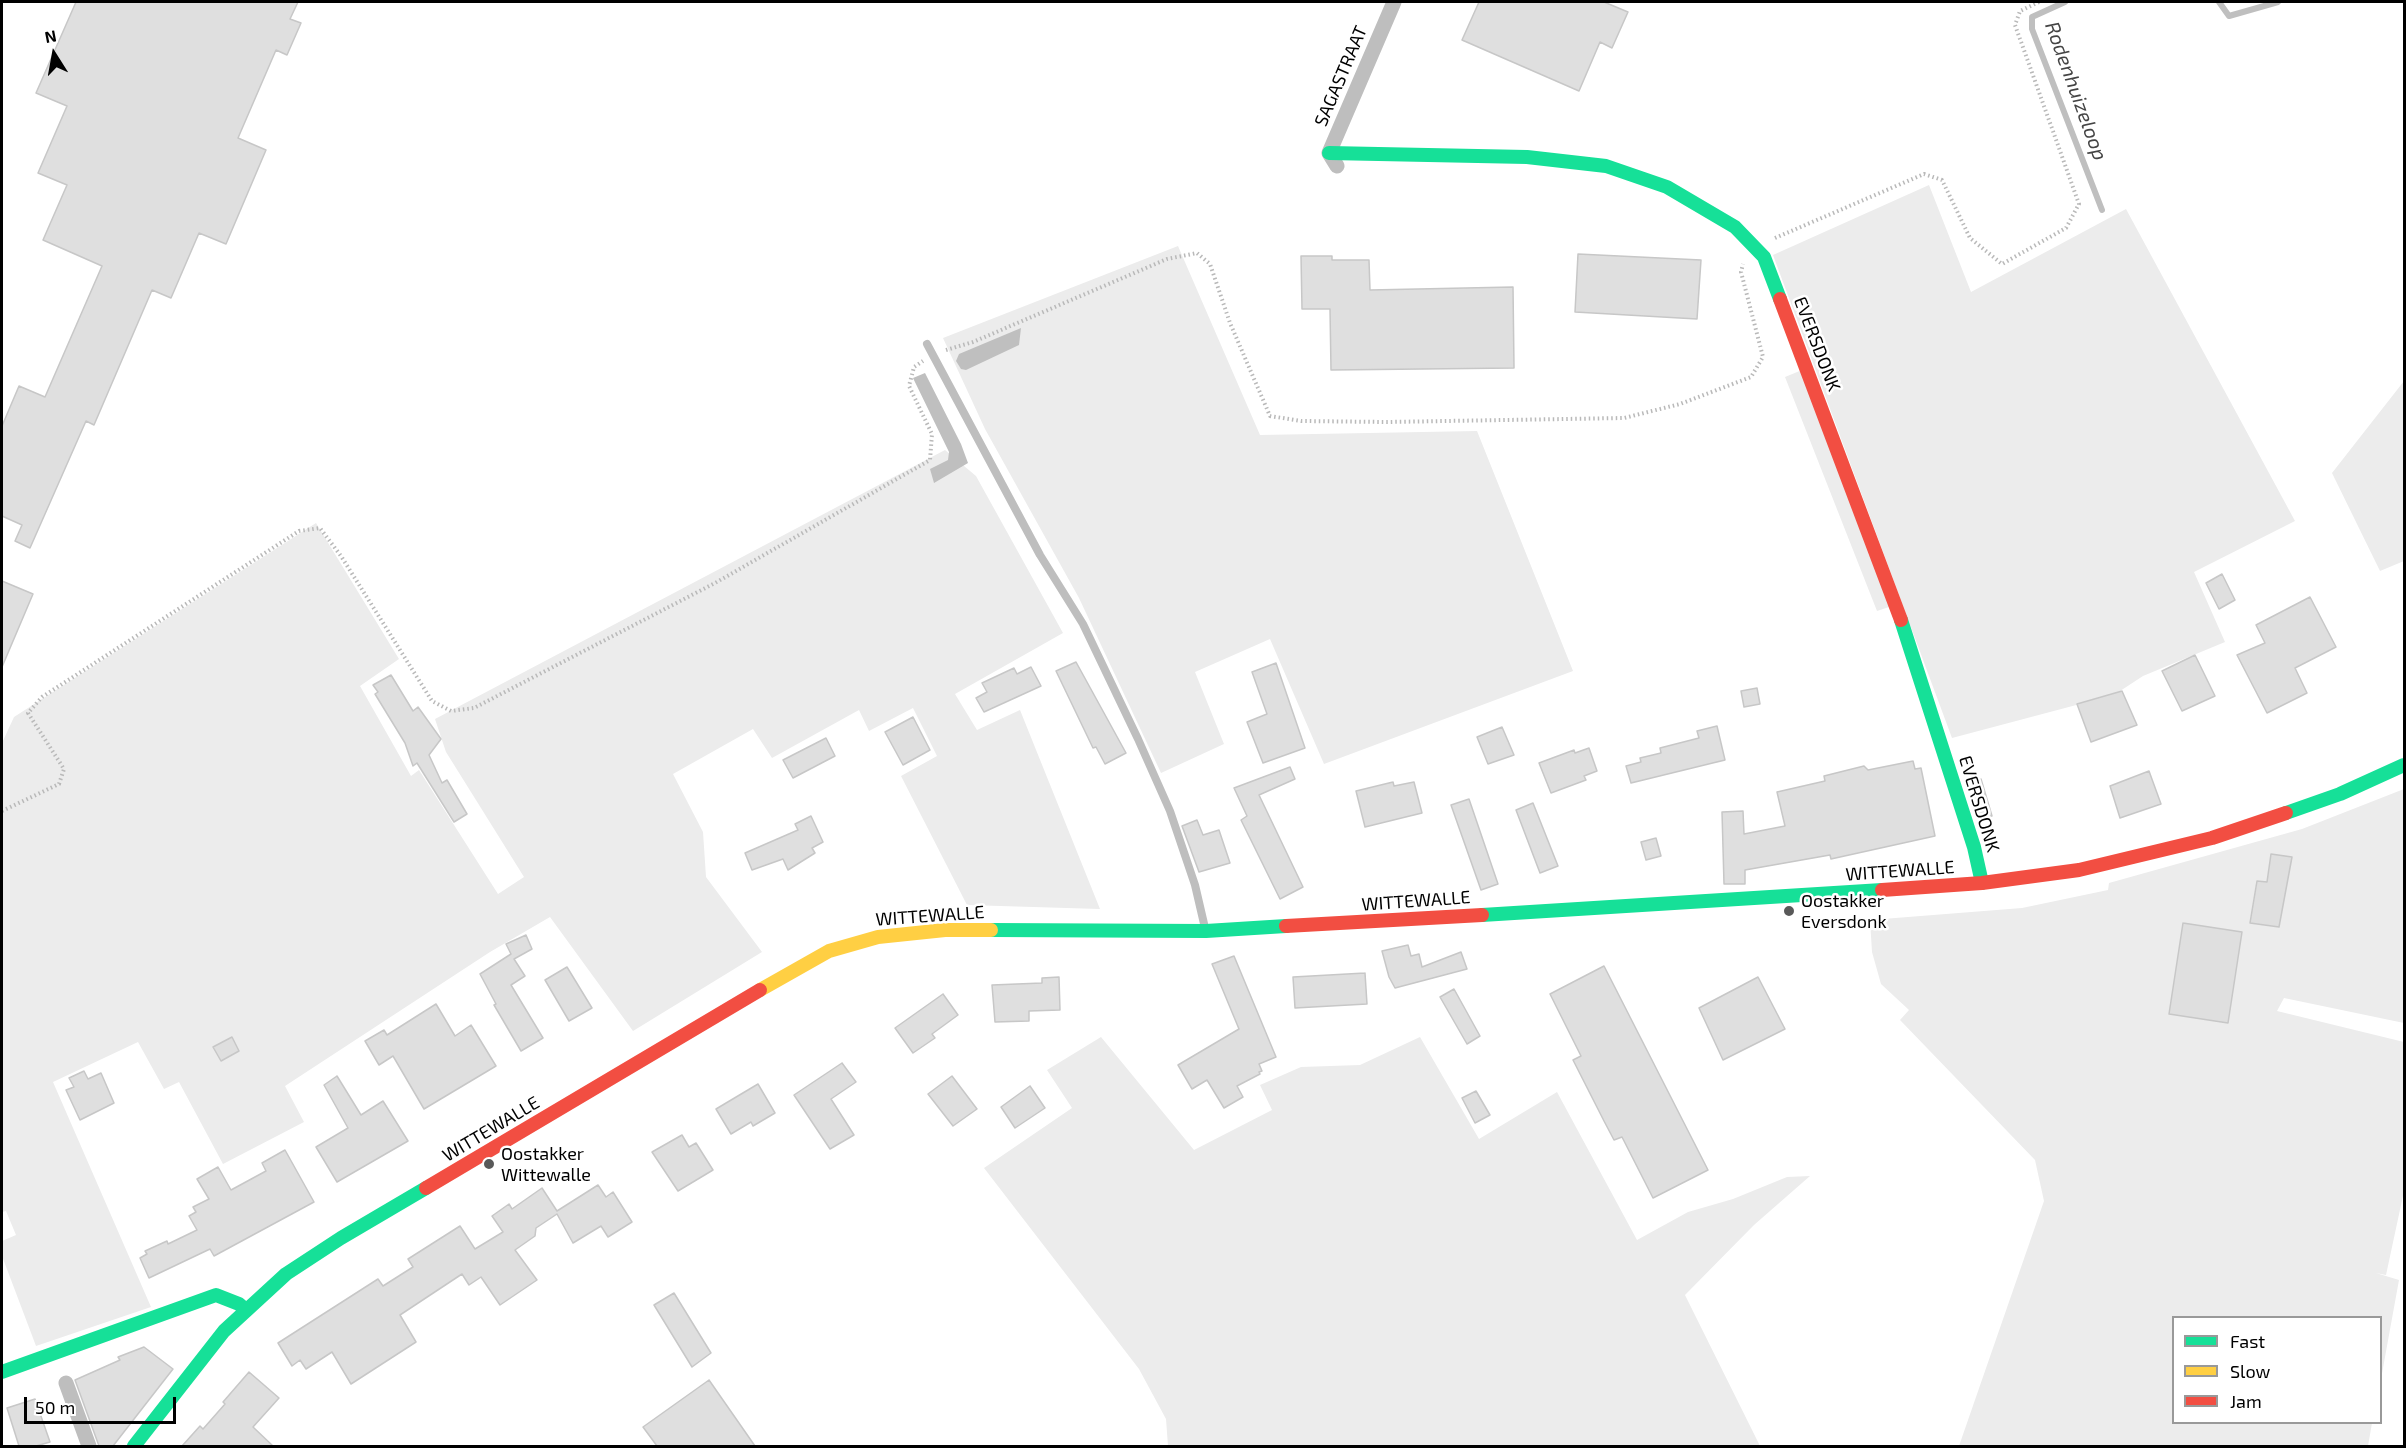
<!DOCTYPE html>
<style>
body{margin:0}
#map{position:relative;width:2406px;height:1448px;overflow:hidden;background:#fff;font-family:"Exo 2",sans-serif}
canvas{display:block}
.frame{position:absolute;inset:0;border:3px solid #000;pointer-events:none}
.legend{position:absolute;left:2172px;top:1316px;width:210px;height:108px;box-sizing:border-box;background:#fff;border:2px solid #999;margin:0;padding:8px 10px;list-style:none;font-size:18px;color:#000}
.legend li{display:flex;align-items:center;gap:12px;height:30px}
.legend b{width:30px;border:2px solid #999}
.north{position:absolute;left:24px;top:24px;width:60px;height:60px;-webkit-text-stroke:4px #fff;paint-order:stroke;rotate:349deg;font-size:16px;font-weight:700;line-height:24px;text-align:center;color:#000}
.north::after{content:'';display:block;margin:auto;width:21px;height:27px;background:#000;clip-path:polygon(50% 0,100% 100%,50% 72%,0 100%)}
.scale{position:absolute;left:24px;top:1397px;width:152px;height:27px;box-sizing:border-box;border:3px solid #000;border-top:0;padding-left:8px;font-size:18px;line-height:21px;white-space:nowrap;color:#000;-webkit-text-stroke:4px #fff;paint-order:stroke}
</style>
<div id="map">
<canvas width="2406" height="1448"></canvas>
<div class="frame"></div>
<ul class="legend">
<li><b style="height:8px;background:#16e098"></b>Fast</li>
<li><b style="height:8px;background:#ffcf43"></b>Slow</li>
<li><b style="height:8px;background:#f24e42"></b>Jam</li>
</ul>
<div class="north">N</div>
<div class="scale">50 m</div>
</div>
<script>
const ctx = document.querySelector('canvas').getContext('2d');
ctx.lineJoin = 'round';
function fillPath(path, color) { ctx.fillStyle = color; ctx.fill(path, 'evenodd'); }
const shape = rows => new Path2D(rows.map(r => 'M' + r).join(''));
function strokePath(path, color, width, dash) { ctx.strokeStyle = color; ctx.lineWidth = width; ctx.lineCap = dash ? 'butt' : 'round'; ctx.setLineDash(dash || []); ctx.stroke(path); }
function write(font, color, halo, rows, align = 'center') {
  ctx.font = font + ' "Exo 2",sans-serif'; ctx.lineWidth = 5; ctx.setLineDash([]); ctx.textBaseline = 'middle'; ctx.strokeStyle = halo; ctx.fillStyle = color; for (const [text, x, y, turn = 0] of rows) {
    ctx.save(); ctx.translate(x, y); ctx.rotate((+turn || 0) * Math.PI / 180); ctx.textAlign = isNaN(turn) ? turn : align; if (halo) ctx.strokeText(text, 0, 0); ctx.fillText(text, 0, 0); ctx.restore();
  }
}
const green = shape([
 [1929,185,1971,292,2126,209,2295,521,2194,572,2225,642,2143,676,2114,695,1952,738,1773,255],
 [1178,246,1260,435,1477,431,1573,671,1324,764,1270,639,1195,672,1224,744,1161,773,1079,598,985,429,943,338],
 [1802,370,1892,606,1877,611,1785,377],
 [2404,381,2404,561,2380,571,2332,473],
 [945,450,976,476,1063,633,955,694,977,730,1020,710,1100,909,967,905,901,776,937,756,913,708,869,731,859,710,772,758,753,729,673,774,703,832,706,877,762,952,633,1031,550,917,490,952,285,1086,304,1122,223,1164,179,1082,164,1089,138,1042,53,1082,151,1307,36,1346,2,1256,2,1241,16,1235,6,1211,2,1212,2,743,14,717,316,523,399,659,360,686,411,776,419,770,498,894,524,877,446,752,435,719],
 [2404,789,2404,1023,2284,998,2277,1011,2404,1042,2404,1191,2386,1275,2376,1273,2399,1280,2381,1379,2380,1318,2174,1318,2174,1422,2372,1423,2368,1446,1959,1446,2044,1201,2035,1160,1900,1020,1909,1010,1881,984,1872,952,1870,920,2022,908,2108,890,2109,883,2302,829],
 [1101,1037,1194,1150,1272,1110,1260,1085,1301,1067,1360,1065,1420,1037,1479,1139,1557,1092,1637,1240,1688,1212,1733,1199,1787,1177,1810,1176,1754,1225,1685,1295,1760,1446,1168,1446,1166,1419,1139,1369,984,1168,1072,1108,1047,1070]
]);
const water = shape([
 [1021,328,1019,345,966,370,961,369,956,361,959,354],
 [925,373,961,444,968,463,934,483,930,469,948,460,949,452,913,378]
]);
const stream = shape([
 [2065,2,2032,17,2032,29,2102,210],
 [2219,2,2229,16,2278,2]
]);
const building = shape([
 [76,2,298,2,290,19,301,23,287,55,276,50,238,138,266,150,226,244,199,233,171,298,152,290,94,425,86,421,30,548,15,541,22,525,2,516,2,426,19,386,45,397,102,266,43,240,67,185,38,173,67,106,36,93,76,2],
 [1479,2,1604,2,1628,12,1612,48,1600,42,1579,91,1462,40,1479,2],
 [1578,254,1701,260,1697,319,1575,312,1578,254],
 [1301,256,1332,256,1332,260,1369,260,1370,290,1513,287,1514,368,1331,370,1330,309,1302,309,1301,256],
 [2222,574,2235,600,2219,609,2206,583,2222,574],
 [2,581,33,594,2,667,2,581],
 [2310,597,2336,647,2295,668,2307,693,2267,713,2237,655,2265,643,2256,625,2310,597],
 [2195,655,2215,696,2182,711,2162,671,2195,655],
 [1076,662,1126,753,1105,764,1096,747,1093,748,1056,671,1076,662],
 [1276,663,1305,748,1263,763,1247,722,1267,714,1252,672,1276,663],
 [1031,667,1041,686,984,712,976,698,987,692,982,683,1014,668,1017,674,1031,667],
 [391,675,413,711,418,707,441,739,429,755,442,783,447,780,467,814,454,822,417,763,413,766,405,743,375,694,378,692,373,685,391,675],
 [1757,688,1760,704,1744,707,1741,691,1757,688],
 [2122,691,2137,725,2091,742,2077,704,2122,691],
 [913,717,930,750,903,765,885,732,913,717],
 [1717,726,1725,760,1631,783,1626,766,1641,762,1640,758,1661,753,1660,748,1699,738,1697,731,1717,726],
 [1502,727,1514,755,1488,764,1477,737,1502,727],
 [826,738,835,756,793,778,783,760,826,738],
 [1589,748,1597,771,1584,776,1586,780,1551,793,1539,763,1574,750,1575,753,1589,748],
 [1913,761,1915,769,1921,768,1935,836,1831,859,1830,855,1745,870,1745,884,1724,884,1722,812,1743,811,1744,834,1785,826,1777,792,1825,781,1824,776,1864,766,1868,770,1913,761],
 [1290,767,1295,779,1259,795,1303,887,1280,899,1241,820,1247,816,1234,788,1290,767],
 [2149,771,2161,804,2120,818,2110,786,2149,771],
 [1981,779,1992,816,1979,819,1968,783,1981,779],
 [1393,782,1394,786,1414,782,1422,813,1365,827,1356,791,1393,782],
 [1469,799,1498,884,1481,890,1451,805,1469,799],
 [1533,803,1558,866,1540,873,1516,810,1533,803],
 [811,816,823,842,812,848,815,853,788,870,783,859,752,870,745,853,798,830,795,824,811,816],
 [1197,820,1203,835,1219,830,1230,863,1199,872,1182,826,1197,820],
 [1656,838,1661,856,1646,860,1641,842,1656,838],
 [2271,854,2292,857,2279,927,2250,923,2257,881,2267,882,2271,854],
 [2183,923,2242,932,2228,1023,2169,1014,2183,923],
 [526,935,532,949,514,959,525,976,511,985,543,1038,521,1051,494,1005,496,1004,480,974,511,954,506,944,526,935],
 [1408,945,1411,956,1419,954,1422,967,1461,952,1467,969,1395,988,1389,977,1382,951,1408,945],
 [1234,956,1276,1057,1259,1064,1262,1071,1259,1072,1260,1074,1237,1086,1243,1097,1224,1108,1207,1080,1192,1089,1178,1065,1239,1029,1212,964,1234,956],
 [1604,966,1708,1170,1653,1198,1622,1137,1614,1140,1604,1121,1573,1060,1581,1056,1550,994,1604,966],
 [567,967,592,1008,569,1021,545,980,567,967],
 [1365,973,1367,1004,1295,1008,1293,977,1365,973],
 [1059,977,1060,1010,1029,1011,1029,1021,995,1022,992,985,1042,983,1042,978,1059,977],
 [1758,977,1785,1029,1723,1060,1699,1008,1758,977],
 [1454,989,1480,1036,1467,1044,1440,997,1454,989],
 [943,994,958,1015,932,1034,935,1038,913,1053,895,1028,943,994],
 [436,1004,455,1036,471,1025,496,1066,424,1109,393,1056,379,1065,365,1041,384,1030,387,1035,436,1004],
 [232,1037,239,1051,221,1061,213,1047,232,1037],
 [842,1063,856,1082,831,1099,854,1135,830,1149,794,1095,842,1063],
 [84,1071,88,1079,101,1073,114,1103,80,1120,66,1090,74,1087,69,1078,84,1071],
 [337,1076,361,1115,383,1101,408,1141,337,1182,316,1147,348,1128,324,1085,337,1076],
 [952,1076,977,1109,953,1126,928,1094,952,1076],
 [758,1084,775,1113,753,1126,751,1122,731,1134,716,1109,758,1084],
 [1030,1086,1045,1108,1015,1128,1001,1107,1030,1086],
 [1476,1091,1490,1115,1475,1123,1462,1098,1476,1091],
 [682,1135,689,1147,696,1143,713,1170,678,1191,652,1152,682,1135],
 [285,1150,314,1202,214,1256,210,1249,149,1278,140,1258,147,1254,145,1251,167,1241,168,1244,197,1230,189,1216,196,1212,193,1207,209,1199,197,1179,218,1167,231,1190,266,1171,262,1163,285,1150],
 [598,1185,606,1197,613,1192,632,1222,608,1237,601,1226,573,1243,557,1214,536,1228,535,1236,515,1250,537,1280,500,1305,481,1277,469,1285,462,1274,400,1315,416,1342,351,1384,332,1352,306,1369,300,1360,292,1366,278,1343,378,1279,383,1286,413,1267,408,1259,460,1226,475,1249,503,1232,492,1216,509,1204,512,1209,542,1188,557,1211,598,1185],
 [674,1293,711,1353,692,1367,654,1305,674,1293],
 [144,1347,173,1369,113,1446,99,1446,75,1380,120,1360,118,1357,144,1347],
 [249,1372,279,1398,253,1427,273,1446,182,1446,200,1426,203,1429,225,1404,223,1402,249,1372],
 [709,1380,755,1446,657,1446,643,1427,709,1380],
 [35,1399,50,1442,36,1446,19,1446,7,1408,35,1399]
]);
const path = shape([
 [1775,238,1924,174,1942,180,1970,238,2002,264,2066,228,2079,204,2015,25,2020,11,2039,2],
 [946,350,973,342,1167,259,1197,253,1210,264,1230,323,1270,416,1301,421,1387,422,1624,418,1680,404,1751,377,1763,357,1741,272,1743,264],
 [2,811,59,784,64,769,28,713,42,697,299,531,320,528,341,556,432,701,451,711,474,708,715,583,930,460,932,434,909,386,914,367,923,361]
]);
const lane = shape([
 [927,344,1040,555,1083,624,1138,739,1170,811,1195,885,1205,928]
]);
const street = shape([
 [1337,166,1329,153,1394,2],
 [66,1383,89,1446]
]);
const fast = shape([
 [1329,153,1527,157,1606,166,1667,187,1735,227,1764,257,1780,299],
 [1901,620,1974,847,1982,883],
 [2286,813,2340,794,2404,765],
 [1482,915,1882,890],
 [991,930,1206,931,1286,926],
 [2,1372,216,1295,239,1304,246,1310],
 [134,1446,224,1331,286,1274,341,1238,426,1188]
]);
const slow = shape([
 [760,990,829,951,878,937,945,930,991,930]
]);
const jam = shape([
 [1780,299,1901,620],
 [1882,890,1982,883,2079,870,2212,838,2286,813],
 [1286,926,1482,915],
 [426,1188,760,990]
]);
const markers = [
 [1789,911,6,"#595959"],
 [489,1164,6,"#595959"]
];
const streetNames = [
 ["SAGASTRAAT",1341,76,-67],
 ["EVERSDONK",1817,344,69],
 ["EVERSDONK",1979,804,73],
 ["WITTEWALLE",1900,871,-4],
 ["WITTEWALLE",1416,901,-4],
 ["WITTEWALLE",930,916,-4],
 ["WITTEWALLE",491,1129,-31]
];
const poiNames = [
 ["Oostakker",1801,901],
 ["Eversdonk",1801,922],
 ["Oostakker",501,1154],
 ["Wittewalle",501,1175]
];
const waterNames = [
 ["Rodenhuizeloop",2076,91,70]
];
fillPath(green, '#ececec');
fillPath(water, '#bfbfbf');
strokePath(stream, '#bfbfbf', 6);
fillPath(building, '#dfdfdf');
strokePath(building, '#c7c7c7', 1.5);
strokePath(path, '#b9b9b9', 4, [1.5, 3]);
strokePath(lane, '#bebebe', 8);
strokePath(street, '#bebebe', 15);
strokePath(fast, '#16e098', 14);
strokePath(slow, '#ffcf43', 14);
strokePath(jam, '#f24e42', 14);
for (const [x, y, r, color] of markers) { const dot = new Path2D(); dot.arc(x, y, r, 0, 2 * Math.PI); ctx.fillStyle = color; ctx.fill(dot); strokePath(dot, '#fff', 2); }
write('18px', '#000', '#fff', streetNames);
write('18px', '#000', '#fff', poiNames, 'left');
write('italic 20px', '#444', '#fff', waterNames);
</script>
